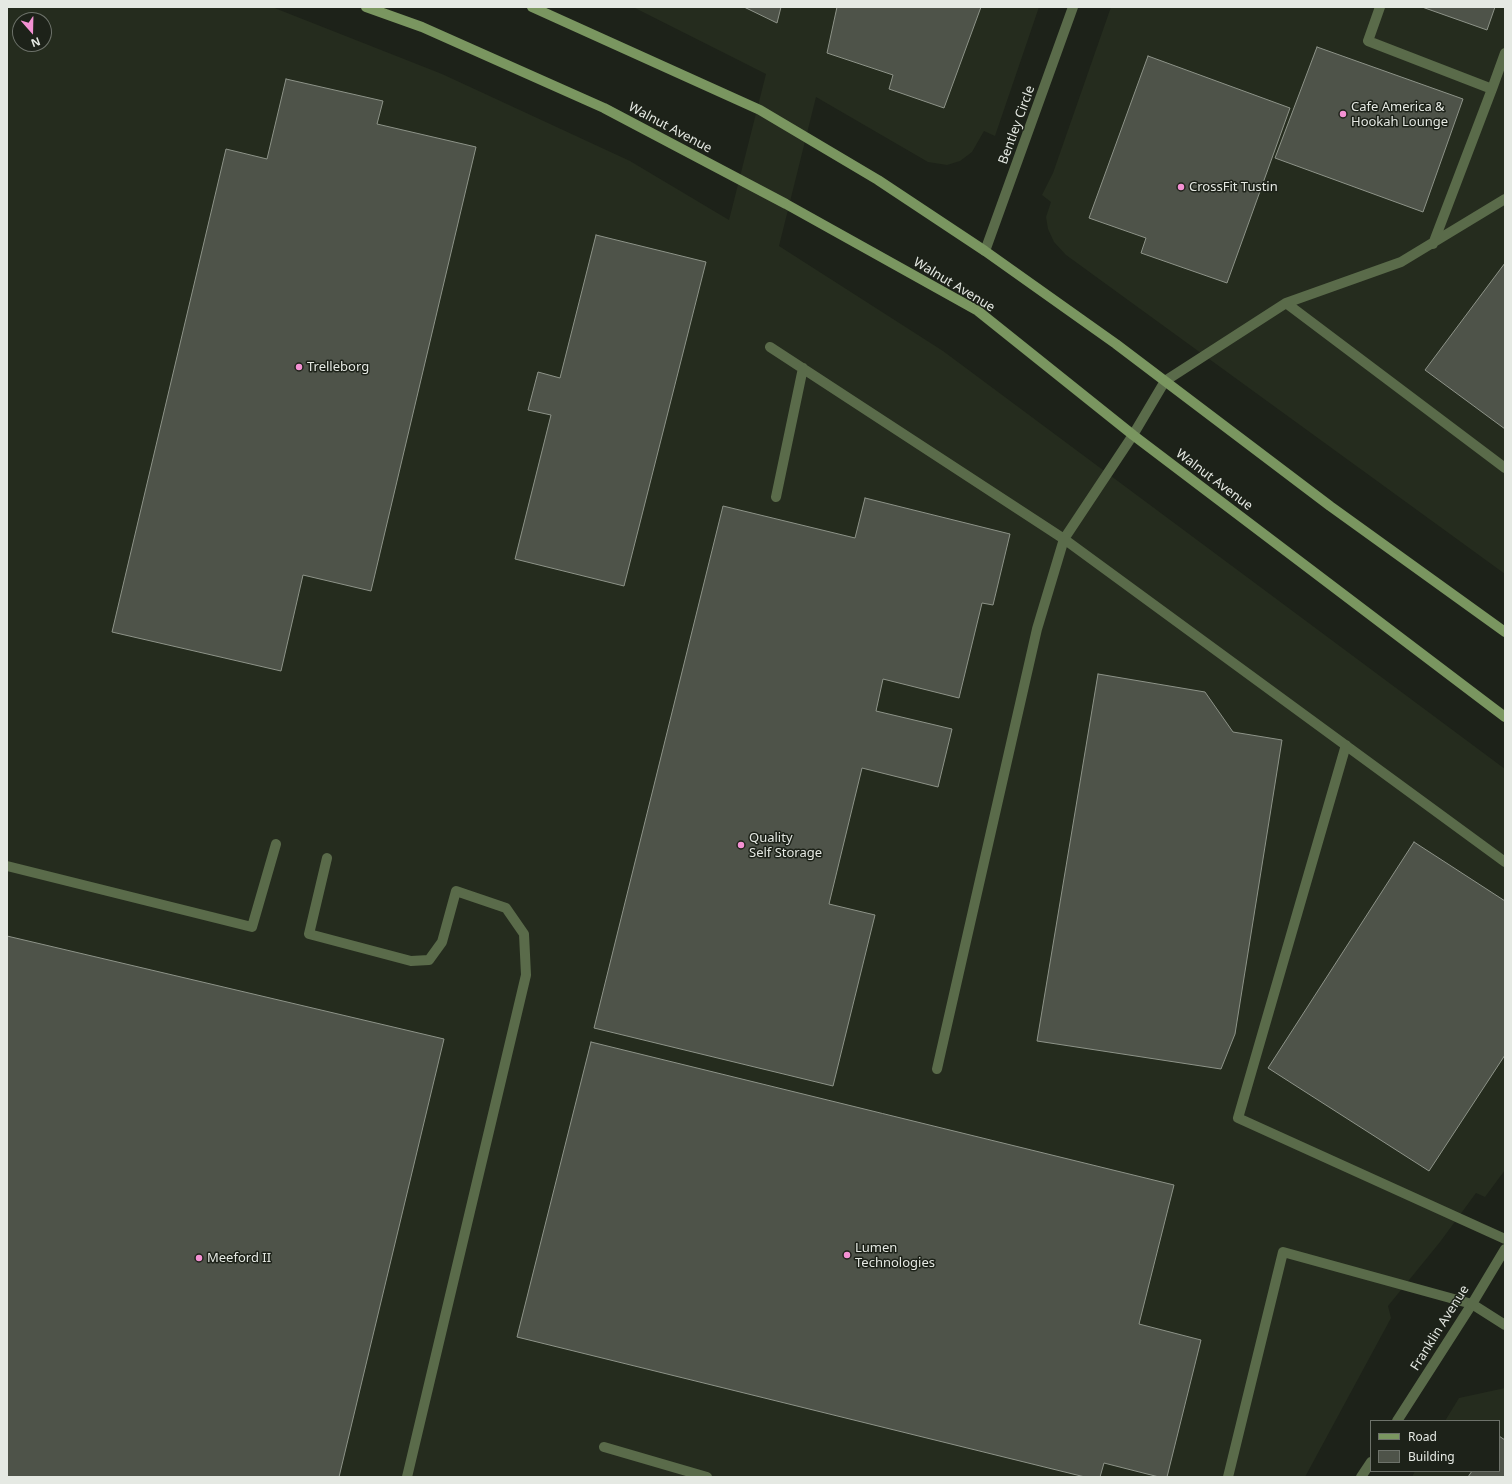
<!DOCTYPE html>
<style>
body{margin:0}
#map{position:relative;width:1512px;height:1484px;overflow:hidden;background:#1d2219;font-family:"Noto Sans",sans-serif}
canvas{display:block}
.frame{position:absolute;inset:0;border:8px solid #e5e9e3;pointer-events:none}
.legend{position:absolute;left:1370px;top:1420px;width:130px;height:52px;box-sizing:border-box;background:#1d2219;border:1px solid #6d726a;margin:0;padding:5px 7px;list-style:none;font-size:12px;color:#e5e9e3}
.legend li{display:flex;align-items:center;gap:8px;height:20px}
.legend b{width:20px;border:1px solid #6d726a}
.north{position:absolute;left:12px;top:12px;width:40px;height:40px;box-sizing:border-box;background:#1d2219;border:1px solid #6d726a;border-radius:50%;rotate:160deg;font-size:11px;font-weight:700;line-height:16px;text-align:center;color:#e5e9e3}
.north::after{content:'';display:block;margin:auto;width:14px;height:18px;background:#f491d3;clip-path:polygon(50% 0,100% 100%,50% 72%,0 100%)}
</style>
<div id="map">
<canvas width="1512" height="1484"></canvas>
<div class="frame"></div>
<ul class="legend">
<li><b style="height:5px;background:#7a9660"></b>Road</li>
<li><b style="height:11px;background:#4e5349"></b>Building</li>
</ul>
<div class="north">N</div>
</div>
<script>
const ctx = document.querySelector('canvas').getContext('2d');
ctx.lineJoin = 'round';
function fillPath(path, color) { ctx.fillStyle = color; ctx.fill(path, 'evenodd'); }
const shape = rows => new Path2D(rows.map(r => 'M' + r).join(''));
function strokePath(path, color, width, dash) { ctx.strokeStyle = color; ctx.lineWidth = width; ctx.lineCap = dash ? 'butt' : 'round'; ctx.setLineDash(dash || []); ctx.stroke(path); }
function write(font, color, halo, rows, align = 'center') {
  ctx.font = font + ' "Noto Sans",sans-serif'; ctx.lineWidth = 3; ctx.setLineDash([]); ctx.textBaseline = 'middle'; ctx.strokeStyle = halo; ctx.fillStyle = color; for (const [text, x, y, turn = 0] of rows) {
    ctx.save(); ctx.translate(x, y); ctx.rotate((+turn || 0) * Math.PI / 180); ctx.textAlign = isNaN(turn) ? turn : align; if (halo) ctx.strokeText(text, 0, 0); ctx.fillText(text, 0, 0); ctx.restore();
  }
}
const built = shape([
 [7,7,272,7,442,74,630,161,729,220,766,74,633,7,1039,7,995,136,984,131,972,152,960,161,947,165,928,162,816,97,779,246,943,351,1505,769,1505,1170,1485,1197,1476,1193,1440,1242,1388,1306,1391,1318,1305,1477,7,1477],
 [20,20,44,20,44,44,20,44],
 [1111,7,1505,7,1505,574,1066,255,1054,242,1048,229,1046,217,1051,202,1042,195,1053,173],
 [1505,1388,1505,1477,1412,1477,1415,1471,1499,1471,1499,1421,1445,1421,1459,1398]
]);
const building = shape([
 [744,7,781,7,777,23,744,7],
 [837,7,981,7,944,108,889,89,893,75,827,53,837,7],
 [1422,7,1495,7,1487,30,1422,7],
 [1317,47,1463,99,1423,212,1275,158,1317,47],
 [1148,56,1290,108,1227,283,1141,253,1146,238,1089,218,1148,56],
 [286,79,383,101,377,124,476,147,371,591,303,575,281,671,112,632,226,149,267,159,286,79],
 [596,235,706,262,624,586,515,559,551,415,528,410,538,372,560,378,596,235],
 [1505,263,1505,429,1425,370,1505,263],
 [865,498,1010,534,993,605,982,603,959,698,883,679,876,711,952,729,938,787,862,768,829,904,875,915,833,1086,594,1028,723,506,855,538,865,498],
 [1098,674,1205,692,1233,732,1282,740,1235,1034,1221,1069,1037,1041,1098,674],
 [1414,842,1505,901,1505,1055,1429,1171,1268,1068,1414,842],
 [7,936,444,1039,339,1477,7,1477,7,936],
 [591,1042,1174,1185,1139,1324,1201,1340,1167,1477,1159,1477,1104,1463,1100,1477,1085,1477,517,1337,591,1042],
 [1499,1436,1505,1440,1505,1477,1468,1477,1472,1471,1499,1471,1499,1436]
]);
const service = shape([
 [1380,7,1368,41,1492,89,1433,244],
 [1492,89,1505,53],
 [1505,199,1401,262,1286,303,1165,381,1133,435,1064,539,1505,862],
 [1286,303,1505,468],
 [770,347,1064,539,1037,629,937,1069],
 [776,497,803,368],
 [1346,745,1238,1118,1505,1239],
 [327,858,309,934,411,961,429,960,442,942,456,891,506,908,524,934,526,975,407,1477],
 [7,866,252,927,276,844],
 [604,1447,707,1477],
 [1228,1477,1283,1252,1472,1304]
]);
const minor = shape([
 [985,251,1073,7],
 [1397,1421,1472,1304],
 [1361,1477,1371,1462]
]);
const tertiary = shape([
 [1505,1249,1472,1304,1505,1325]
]);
const secondary = shape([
 [366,7,422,27,604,108,786,204,978,311,1133,435,1505,717],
 [532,7,760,110,878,180,985,251,1116,344,1330,506,1505,632]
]);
const markers = [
 [1343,114,4,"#f491d3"],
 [1181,187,4,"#f491d3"],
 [299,367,4,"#f491d3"],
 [741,845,4,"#f491d3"],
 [847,1255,4,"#f491d3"],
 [199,1258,4,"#f491d3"]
];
const poiNames = [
 ["Cafe America &",1351,107],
 ["Hookah Lounge",1351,122],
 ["CrossFit Tustin",1189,187],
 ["Trelleborg",307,367],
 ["Quality",749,838],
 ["Self Storage",749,853],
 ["Lumen",855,1248],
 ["Technologies",855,1263],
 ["Meeford II",207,1258]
];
const streetNames = [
 ["Bentley Circle",1017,125,-70],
 ["Walnut Avenue",670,128,28],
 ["Walnut Avenue",954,285,31],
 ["Walnut Avenue",1214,480,37],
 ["Franklin Avenue",1440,1328,-58]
];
fillPath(built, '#252c1e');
fillPath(building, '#4e5349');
strokePath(building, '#8d9388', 1);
strokePath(service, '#5a6b4a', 10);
strokePath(minor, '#5a6b4a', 10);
strokePath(tertiary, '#5a6b4a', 10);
strokePath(secondary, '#7a9660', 10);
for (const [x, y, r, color] of markers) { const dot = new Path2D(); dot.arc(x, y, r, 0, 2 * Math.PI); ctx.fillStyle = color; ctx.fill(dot); strokePath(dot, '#1d2219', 1.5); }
write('13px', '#e5e9e3', '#1d2219', poiNames, 'left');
write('13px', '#e5e9e3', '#1d2219', streetNames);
</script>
